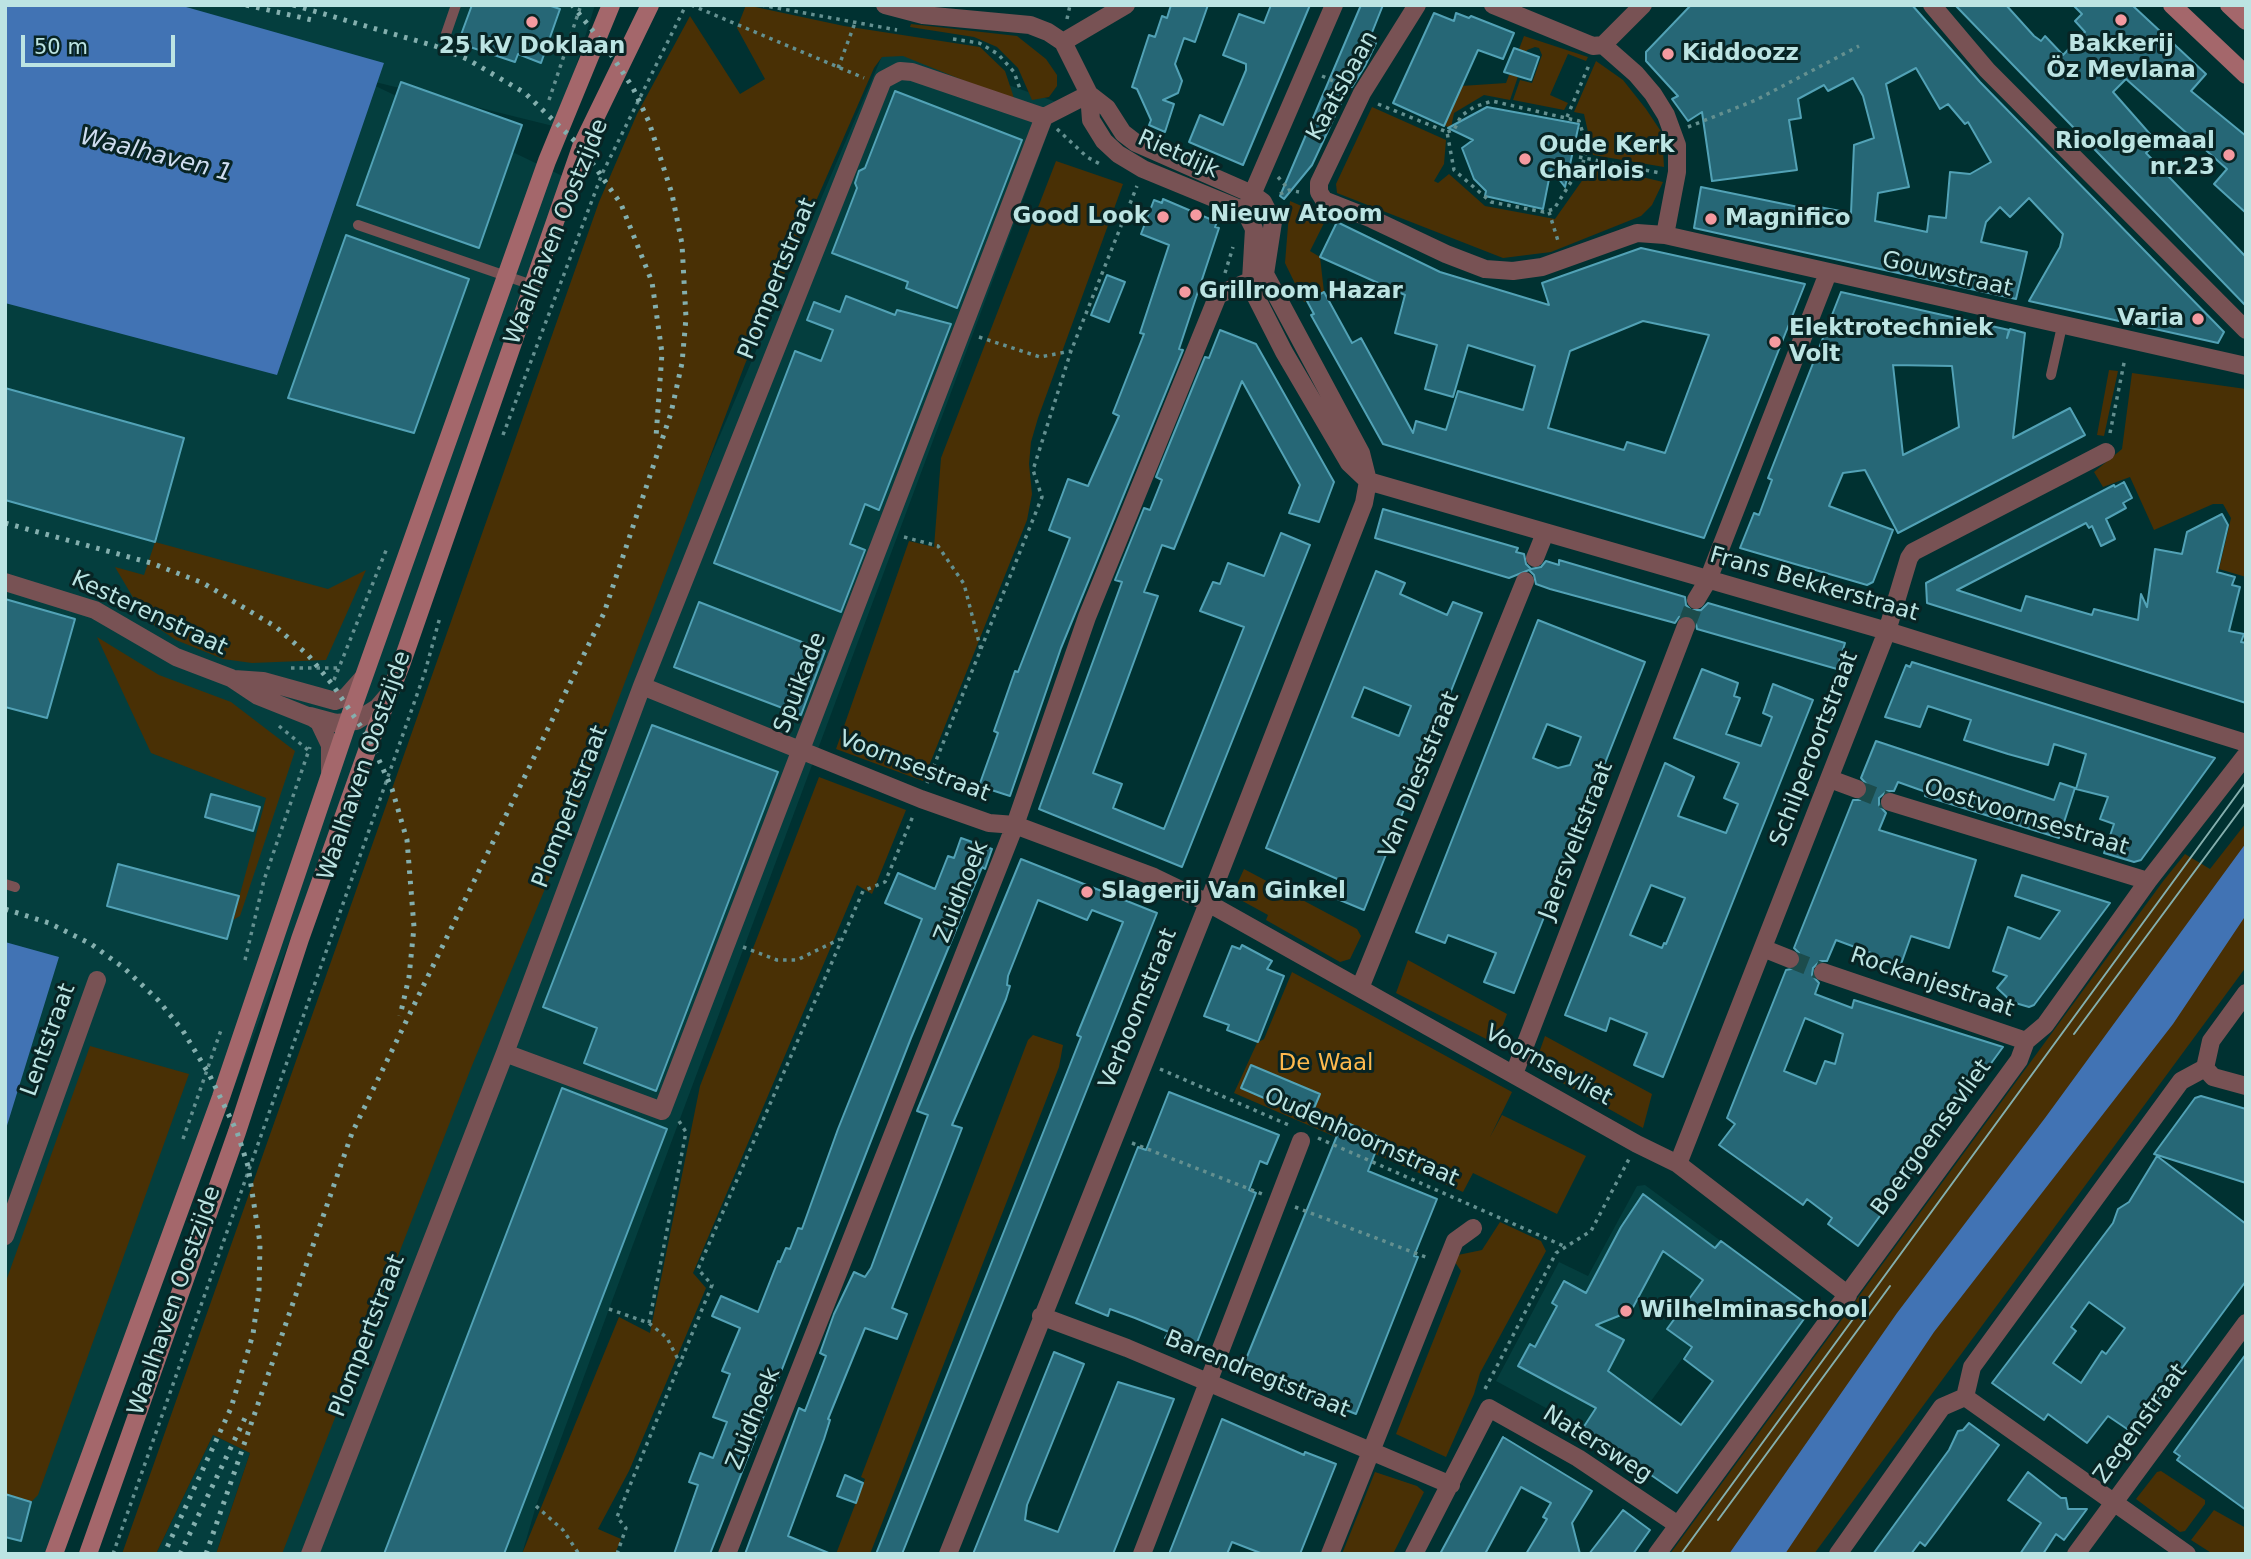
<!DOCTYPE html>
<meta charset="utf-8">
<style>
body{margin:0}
#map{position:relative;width:2251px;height:1559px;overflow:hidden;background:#003131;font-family:"DejaVu Sans",sans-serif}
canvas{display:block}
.frame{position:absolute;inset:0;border:7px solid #bce4e3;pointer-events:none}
.scale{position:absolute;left:21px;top:35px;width:154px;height:32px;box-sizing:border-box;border:4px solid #bce4e3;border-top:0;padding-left:9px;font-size:21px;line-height:24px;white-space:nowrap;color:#bce4e3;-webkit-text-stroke:5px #082424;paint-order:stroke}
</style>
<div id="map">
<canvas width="2251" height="1559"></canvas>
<div class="frame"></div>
<div class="scale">50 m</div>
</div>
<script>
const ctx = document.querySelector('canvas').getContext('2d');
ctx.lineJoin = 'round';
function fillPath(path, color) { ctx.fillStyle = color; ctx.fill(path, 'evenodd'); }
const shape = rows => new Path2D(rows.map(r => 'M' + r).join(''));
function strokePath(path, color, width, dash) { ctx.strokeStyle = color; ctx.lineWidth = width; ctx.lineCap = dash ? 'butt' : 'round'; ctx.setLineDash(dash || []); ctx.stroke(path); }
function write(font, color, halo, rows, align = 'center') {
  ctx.font = font + ' "DejaVu Sans",sans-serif'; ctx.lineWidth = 6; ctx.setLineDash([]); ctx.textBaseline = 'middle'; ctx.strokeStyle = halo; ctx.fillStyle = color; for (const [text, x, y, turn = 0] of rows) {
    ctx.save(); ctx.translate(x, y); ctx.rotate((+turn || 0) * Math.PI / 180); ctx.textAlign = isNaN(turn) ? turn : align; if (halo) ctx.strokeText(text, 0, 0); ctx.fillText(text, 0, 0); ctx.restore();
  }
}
const built = shape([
 [93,5,595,5,557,127,359,78,577,183,57,1554,5,1554,5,275],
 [888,42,1059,103,609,1309,536,1506,522,1554,271,1554,559,812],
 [1645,1185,1752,1264,1651,1401,1617,1378,1583,1428,1496,1381,1559,1262,1588,1276,1637,1186],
 [213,1435,250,1453,216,1554,156,1554]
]);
const green = shape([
 [746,5,844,26,980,47,1005,71,1014,98,1012,100,903,56,882,57,874,68,745,364,568,833,471,1068,282,1554,216,1554,250,1453,213,1435,156,1554,122,1554,599,202,637,114,690,16,740,94,765,79,737,28],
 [911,24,1017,36,1046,59,1057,75,1057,86,1049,97,1032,100,1018,68,997,47,974,37,910,27],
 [1524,36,1588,57,1586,61,1568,54,1550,95,1568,103,1564,110,1513,100,1520,80,1532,83,1542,55,1539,48,1535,47,1527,50,1510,100,1484,95,1454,113,1451,128,1443,125,1461,86,1506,83],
 [1596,61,1623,80,1646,109,1662,133,1664,167,1593,155,1584,114,1574,112],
 [1372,107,1446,140,1444,164,1434,181,1438,183,1449,174,1485,206,1555,219,1591,168,1596,166,1663,182,1652,205,1641,216,1551,252,1503,258,1337,193,1336,184],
 [1056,161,1123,184,1038,418,1031,442,1029,464,1032,494,1027,520,923,781,836,749,909,541,934,547,941,458],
 [1290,201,1327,217,1310,251,1320,257,1324,292,1304,302,1285,263],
 [2109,370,2118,371,2104,436,2097,435],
 [2132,373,2246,389,2246,577,2219,569,2231,518,2223,504,2213,504,2154,530,2130,477,2103,487,2094,472,2122,449],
 [155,542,328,589,366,570,326,660,252,663,223,659,176,640,155,626,144,616,115,567,144,575],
 [97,637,159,675,231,702,295,751,240,916,233,920,266,798,151,753],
 [819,777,906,810,872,894,857,885,693,1273,706,1288,629,1471,598,1529,621,1539,615,1554,522,1554,619,1317,650,1333,700,1086],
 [2246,823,2246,967,1814,1554,1670,1554,2164,880,2185,854,2210,869],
 [1244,869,1357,929,1361,936,1350,959,1340,962,1266,920,1268,915,1237,898,1239,893,1234,891],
 [1408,960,1507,1014,1497,1041,1492,1042,1396,993],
 [1292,972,1512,1092,1490,1137,1502,1115,1586,1156,1557,1214,1473,1173,1463,1192,1234,1093,1257,1043,1264,1039],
 [1033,1035,1063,1045,1059,1067,870,1554,836,1554,865,1479,861,1477,1028,1040],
 [1545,1036,1652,1094,1643,1128,1534,1067],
 [90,1046,189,1074,38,1495,31,1502,5,1494,5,1284],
 [1500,1222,1541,1241,1546,1251,1480,1373,1474,1394,1446,1457,1396,1434,1461,1271,1455,1262,1458,1255,1482,1250],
 [2161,1471,2205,1500,2205,1504,2185,1531,2180,1532,2136,1499,2157,1472],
 [1375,1472,1417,1486,1424,1492,1393,1554,1342,1554],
 [2214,1510,2246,1528,2246,1554,2213,1554,2191,1540]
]);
const water = shape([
 [5,5,179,5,384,63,277,375,5,303],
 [2246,843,2246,915,2173,1024,1934,1332,1785,1554,1729,1554,1897,1313,2045,1118],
 [5,942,59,957,5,1132]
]);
const building = shape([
 [472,5,548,5,560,9,541,63,518,54,515,62,458,43,472,5],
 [1171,5,1208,5,1195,42,1184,38,1175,64,1182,81,1178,93,1163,100,1174,104,1165,132,1149,125,1151,120,1137,89,1132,87,1149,35,1155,37,1162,16,1167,18,1171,5],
 [1271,5,1310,5,1243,165,1189,142,1200,115,1223,125,1246,70,1246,64,1223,55,1239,14,1264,23,1271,5],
 [1361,5,1383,5,1369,40,1376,43,1365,66,1352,87,1349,86,1312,165,1284,199,1280,196,1361,5],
 [1691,5,1912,5,1980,82,2224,332,2218,343,2029,301,2060,247,2063,234,2029,198,2010,217,2000,207,1986,222,1981,242,2027,252,2016,299,1694,228,1701,187,1818,211,1819,207,1851,213,1854,145,1874,138,1863,96,1853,78,1828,91,1824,85,1798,99,1801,118,1789,120,1797,170,1712,181,1702,112,1688,121,1672,99,1678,96,1646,61,1646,52,1691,5],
 [1916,68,1940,109,1948,104,1965,124,1968,122,1991,162,1970,174,1950,172,1946,218,1929,216,1927,232,1875,221,1878,193,1909,187,1886,84,1916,68],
 [1955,5,2006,5,2034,36,2041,41,2045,36,2063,55,2085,32,2075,21,2082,14,2073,5,2132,5,2206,74,2191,91,2246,136,2246,213,2214,184,2227,169,2126,79,2113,92,2157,142,2146,153,2246,257,2246,306,1955,5],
 [1434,13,1454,21,1456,13,1469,18,1471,16,1514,33,1503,59,1478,50,1444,126,1393,103,1434,13],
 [1514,48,1539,57,1531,80,1504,72,1514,48],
 [401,82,522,125,479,248,357,205,401,82],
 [895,91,1022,140,957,308,906,288,908,282,832,253,857,188,855,183,859,171,865,168,895,91],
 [1487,107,1579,124,1565,187,1551,169,1543,209,1485,196,1486,191,1474,179,1462,148,1473,140,1448,128,1487,107],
 [1163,199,1217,222,1215,227,1219,228,1179,349,1183,350,1061,648,1010,796,979,786,998,733,994,731,1015,671,1018,672,1070,538,1049,530,1068,479,1088,486,1119,416,1113,413,1144,334,1140,333,1169,245,1141,234,1154,200,1162,203,1163,199],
 [1337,222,1440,272,1549,305,1542,283,1641,248,1805,284,1704,538,1383,444,1311,315,1314,314,1307,301,1324,292,1352,343,1361,338,1413,433,1416,421,1446,430,1458,391,1523,410,1535,366,1468,345,1453,397,1425,389,1437,345,1395,333,1405,295,1320,257,1337,222],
 [1643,321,1709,335,1665,453,1627,442,1624,450,1548,428,1570,351,1643,321],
 [346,235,469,279,414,433,288,398,346,235],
 [1107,275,1125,282,1109,322,1091,315,1107,275],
 [1841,292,2009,330,2007,338,2010,329,2025,333,2013,438,2070,408,2085,435,1898,533,1865,470,1843,473,1829,506,1893,530,1873,582,1867,585,1740,548,1754,513,1759,515,1772,480,1768,478,1841,292],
 [1893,365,1952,366,1959,427,1903,455,1893,365],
 [846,296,895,315,897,310,951,324,879,510,865,504,850,544,865,550,841,612,714,563,795,351,821,361,833,330,807,320,814,302,840,312,846,296],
 [1220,330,1256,344,1334,482,1319,522,1289,513,1300,485,1242,381,1174,549,1162,545,1144,592,1158,596,1093,773,1122,784,1113,808,1164,829,1244,627,1200,611,1213,582,1220,584,1228,563,1264,576,1281,533,1310,545,1182,867,1039,809,1122,582,1115,580,1144,508,1150,510,1162,480,1156,477,1205,357,1209,358,1220,330],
 [5,388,184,438,155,542,5,500,5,388],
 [2124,482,2132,498,2123,503,2126,508,2106,519,2115,539,2101,546,2092,526,2089,528,2086,523,1957,590,2021,611,2026,596,2092,615,2094,609,2138,620,2141,594,2147,607,2155,549,2182,554,2187,532,2222,514,2228,525,2217,572,2235,577,2232,585,2240,587,2229,631,2244,634,2241,642,2246,643,2246,703,1927,603,1926,583,2114,485,2115,487,2124,482],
 [1383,509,1518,548,1516,552,1524,554,1526,564,1531,569,1541,567,1546,561,1559,565,1559,560,1685,597,1686,605,1691,610,1701,610,1708,603,1845,643,1837,669,1697,629,1695,619,1689,615,1679,617,1675,623,1550,589,1536,584,1534,575,1529,570,1509,578,1375,538,1383,509],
 [1376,571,1405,583,1400,594,1447,615,1453,602,1482,613,1364,910,1335,898,1342,881,1266,848,1376,571],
 [1364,687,1411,706,1399,736,1352,717,1364,687],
 [5,599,75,619,47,718,5,707,5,599],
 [699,602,825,651,801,715,674,667,699,602],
 [1538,620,1645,662,1514,993,1484,982,1496,953,1448,935,1445,943,1416,932,1538,620],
 [1547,724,1581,737,1570,765,1558,768,1533,758,1547,724],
 [1912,662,2096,720,2215,758,2141,860,2134,862,2104,853,2114,824,2100,819,2108,797,2076,789,2086,754,2054,744,2048,765,2008,754,1964,740,1971,720,1928,706,1920,727,1885,717,1906,665,1910,667,1912,662],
 [1702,669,1738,683,1734,696,1740,698,1726,734,1761,746,1772,717,1763,713,1773,684,1813,700,1663,1077,1634,1065,1647,1033,1610,1018,1606,1031,1565,1015,1665,763,1694,777,1678,816,1726,833,1738,804,1724,798,1739,763,1674,738,1702,669],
 [1651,885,1685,898,1666,944,1664,943,1662,948,1630,935,1651,885],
 [652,725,778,772,656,1091,584,1063,597,1028,543,1007,652,725],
 [1876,741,2054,800,2060,783,2075,788,2059,838,1925,796,1926,792,1898,782,1894,791,1887,791,1879,798,1879,805,1886,813,1879,830,1976,860,1949,948,1911,936,1900,967,1870,957,1871,953,1836,940,1827,961,1820,961,1813,968,1812,975,1819,983,1815,994,1852,1008,1854,1000,2003,1047,1858,1246,1828,1224,1832,1218,1807,1199,1803,1205,1719,1145,1735,1124,1727,1118,1786,970,1796,968,1801,963,1799,953,1794,948,1853,800,1860,800,1867,794,1868,786,1861,778,1876,741],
 [1805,1018,1843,1034,1835,1064,1825,1061,1816,1084,1784,1071,1805,1018],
 [211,794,260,807,253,831,205,817,211,794],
 [961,838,992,849,985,869,982,867,911,1038,710,1554,674,1554,698,1485,689,1482,700,1453,713,1458,727,1422,713,1417,730,1374,722,1371,740,1328,712,1316,721,1296,758,1312,778,1261,780,1262,786,1248,790,1249,798,1228,802,1229,838,1129,922,919,885,903,898,873,935,889,948,856,954,858,961,838],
 [1021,859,1157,913,998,1313,902,1554,876,1554,1081,1037,1077,1035,1123,922,1092,910,1087,920,1038,900,1008,976,1007,985,1010,986,1006,999,952,1125,962,1128,892,1308,907,1314,897,1339,865,1328,828,1419,830,1420,824,1439,788,1536,831,1554,745,1554,799,1408,805,1411,826,1356,820,1353,834,1314,854,1272,865,1277,871,1268,928,1115,917,1111,1021,859],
 [118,864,239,896,227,939,107,906,118,864],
 [2022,875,2110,903,2034,1005,2029,1007,2012,1002,1997,988,2007,976,1993,971,2008,927,2040,939,2060,911,2015,896,2022,875],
 [1242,945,1272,961,1267,969,1284,976,1258,1042,1227,1030,1229,1025,1204,1016,1232,946,1240,949,1242,945],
 [1251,1065,1320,1094,1310,1118,1241,1088,1251,1065],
 [562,1088,667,1129,504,1554,384,1554,562,1088],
 [1169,1092,1279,1135,1267,1164,1260,1161,1249,1190,1256,1193,1194,1350,1165,1338,1169,1332,1135,1318,1110,1309,1108,1316,1076,1303,1138,1147,1146,1150,1169,1092],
 [2201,1096,2246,1109,2246,1183,2154,1154,2195,1098,2201,1096],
 [1343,1121,1381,1138,1368,1171,1437,1199,1414,1256,1418,1257,1356,1414,1242,1369,1343,1121],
 [2157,1156,2246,1224,2246,1281,2138,1428,2133,1433,2108,1416,2087,1443,2048,1414,2044,1420,1992,1383,2113,1223,2118,1209,2129,1202,2157,1156],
 [2089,1302,2125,1328,2106,1354,2102,1351,2081,1383,2053,1363,2076,1331,2071,1327,2089,1302],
 [1643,1194,1715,1248,1721,1241,1812,1308,1677,1493,1583,1428,1596,1408,1518,1366,1530,1344,1535,1347,1557,1306,1552,1303,1564,1281,1586,1293,1621,1227,1643,1194],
 [1663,1251,1703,1280,1667,1329,1692,1347,1684,1359,1713,1381,1681,1425,1608,1371,1624,1340,1596,1325,1631,1311,1663,1251],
 [1054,1352,1084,1364,1027,1505,1025,1520,1058,1532,1118,1382,1174,1399,1113,1554,973,1554,1054,1352],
 [2246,1354,2246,1510,2177,1460,2180,1456,2174,1452,2246,1354],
 [1222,1419,1304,1455,1305,1452,1336,1464,1300,1554,1263,1554,1232,1542,1227,1554,1169,1554,1222,1419],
 [1969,1423,1999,1445,1937,1530,1925,1546,1920,1542,1911,1554,1873,1554,1949,1450,1958,1431,1963,1430,1969,1423],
 [1503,1437,1592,1491,1572,1523,1580,1554,1526,1554,1547,1519,1543,1517,1551,1503,1521,1487,1485,1554,1440,1554,1503,1437],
 [2028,1472,2061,1498,2066,1498,2068,1509,2087,1509,2064,1540,2056,1534,2043,1554,2020,1554,2041,1523,2008,1500,2028,1472],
 [845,1475,863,1483,856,1503,837,1496,845,1475],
 [5,1494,31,1502,21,1541,5,1537,5,1494],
 [1623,1510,1650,1530,1633,1554,1589,1554,1623,1510]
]);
const streetTunnel = shape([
 [1686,626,1696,600],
 [1857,789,1890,802],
 [1790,959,1823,972]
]);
const path = shape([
 [691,5,864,78],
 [761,5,897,30],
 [1067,19,1070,5],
 [953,39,979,43,998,54,1014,72,1020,89],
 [838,68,855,23],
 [1322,76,1347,87],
 [549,100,581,5],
 [1378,104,1447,132,1454,170,1491,202,1544,212,1554,209,1583,163,1587,146,1579,121,1492,101,1474,107,1461,116,1454,130,1447,132],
 [1567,117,1589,65],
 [1688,127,1756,100,1859,46],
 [1057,129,1087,157,1100,164],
 [1579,157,1660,173],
 [1278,177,1289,190],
 [1280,194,1289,190,1299,192],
 [1549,212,1559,244],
 [1225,273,1233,247],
 [979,337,1040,357,1071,351],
 [2110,433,2125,358],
 [503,435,602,174,686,5],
 [904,537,938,546,964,584,981,650],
 [291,668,338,668],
 [334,680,387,548],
 [279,726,308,750],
 [927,783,1042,497,1033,470,1071,351,1137,186],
 [743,947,777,960,797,960,840,939],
 [245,960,264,880,310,747],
 [1160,1069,1291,1126],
 [1318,1138,1566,1247],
 [183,1139,221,1030],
 [1132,1143,1262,1194],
 [1295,1207,1428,1258],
 [609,1309,649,1323,667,1338,681,1365],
 [649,1323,686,1132,677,1118],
 [1485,1389,1556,1253,1591,1231,1629,1159],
 [536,1506,563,1530,579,1554],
 [113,1554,425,672,440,617],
 [617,1554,626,1528,617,1517,712,1285,698,1269,863,891,885,882,913,816]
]);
const lane = shape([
 [446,34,456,5],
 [358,225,535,286],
 [2051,375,2062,326],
 [5,884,15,887]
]);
const street = shape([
 [885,5,923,15,1030,25,1048,32,1063,42,1089,94,1091,120,1104,141,1118,154,1143,169,1245,211,1254,229,1251,280,1255,295,1284,352,1349,463,1368,481,1887,631,2246,743],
 [1417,5,1362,93,1319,183,1319,192,1324,200,1372,219,1446,254,1485,269,1513,271,1542,267,1637,233,1665,235,2246,366],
 [1493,5,1593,46,1603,45,1636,74,1653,94,1666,115,1677,145,1677,172,1665,235],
 [1932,5,1987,70,2246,330],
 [1063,42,1126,5],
 [1603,45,1643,5],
 [1248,204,1334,5],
 [1535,558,1545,533],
 [5,582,95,610,176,657,231,678,258,696,313,718,319,722,330,745,330,771],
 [1696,600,1708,580,1828,273],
 [234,679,263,681,335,701,346,697,362,679],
 [642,686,921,799,989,823,1015,825,1154,877,1208,903,1637,1144,1678,1164,1848,1295],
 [310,716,336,723,356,721,377,708,389,694],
 [1830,779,1857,789],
 [1890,802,2148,881],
 [1765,949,1790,959],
 [1823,972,2026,1041],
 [1360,988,1525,581],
 [505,1053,662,1111,1044,117],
 [2205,1068,2213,1077,2246,1086],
 [1514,1074,1686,626],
 [1678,1164,1887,631,1909,558,1913,552,2106,452],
 [5,1236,97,980],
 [1041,1316,1127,1348,1451,1485],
 [1965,1397,2187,1554],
 [310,1554,505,1053,642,686,883,80,900,71,912,72,1044,117,1089,94],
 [727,1554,1015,825,1087,617,1218,295,1259,277],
 [948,1554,1208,903,1364,503,1368,481,1361,453,1265,274,1273,222,1263,202,1252,194,1136,143,1123,133,1107,108,1089,94],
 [1142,1554,1301,1141],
 [1330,1554,1455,1241,1473,1228],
 [1414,1554,1489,1408,1578,1458,1678,1525],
 [1657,1554,2019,1060,2026,1041,2045,1025,2148,881,2246,755],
 [1838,1554,1942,1407,1965,1397,1972,1367,2181,1081,2205,1068,2211,1041,2246,993],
 [2076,1554,2246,1323]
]);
const secondary = shape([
 [2172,5,2246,75],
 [2229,5,2246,21],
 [54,1554,221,1097,352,710,547,161,611,5],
 [88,1554,237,1132,300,939,368,748,401,665,581,147,650,5]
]);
const tram = shape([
 [2074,1034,2246,802],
 [1718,1520,1890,1286],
 [1681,1554,2246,782]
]);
const rail = shape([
 [246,5,312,20],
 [293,5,435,46,467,59,525,93,581,147,621,204,652,282,662,353,656,437],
 [5,523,151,563,203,583,276,627,308,655,332,684,370,740,392,789,407,840,414,927,409,977,400,1016],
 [5,909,49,923,91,944,124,968,158,1000,183,1031,210,1076,237,1132,248,1166,260,1243,259,1291,253,1334,231,1408,164,1554],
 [180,1554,245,1418],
 [206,1554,352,1133,604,613,671,413,682,363,686,318,682,244,672,194,649,122,633,88,606,47,572,5]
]);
const markers = [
 [2121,20,7,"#f49aa0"],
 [532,22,7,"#f49aa0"],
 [1668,54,7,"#f49aa0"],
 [2229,155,7,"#f49aa0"],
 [1525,159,7,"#f49aa0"],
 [1196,215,7,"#f49aa0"],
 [1163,217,7,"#f49aa0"],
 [1711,219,7,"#f49aa0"],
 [1185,292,7,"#f49aa0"],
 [2198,319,7,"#f49aa0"],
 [1775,342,7,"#f49aa0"],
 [1087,892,7,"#f49aa0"],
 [1626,1311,7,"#f49aa0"]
];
const poiNames = [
 ["Bakkerij",2121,45,"center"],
 ["Öz Mevlana",2121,71,"center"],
 ["25 kV Doklaan",532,47,"center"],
 ["Kiddoozz",1682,54],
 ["Rioolgemaal",2215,142,"right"],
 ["nr.23",2215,168,"right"],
 ["Oude Kerk",1539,146],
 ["Charlois",1539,172],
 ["Nieuw Atoom",1210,215],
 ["Good Look",1149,217,"right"],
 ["Magnifico",1725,219],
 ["Grillroom Hazar",1199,292],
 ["Varia",2184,319,"right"],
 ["Elektrotechniek",1789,329],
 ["Volt",1789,355],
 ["Slagerij Van Ginkel",1101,892],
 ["Wilhelminaschool",1640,1311]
];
const streetNames = [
 ["Kaatsbaan",1343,86,-61],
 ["Rietdijk",1178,155,24],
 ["Waalhaven Oostzijde",557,232,-68],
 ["Gouwstraat",1947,275,13],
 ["Plompertstraat",778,279,-68],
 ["Frans Bekkerstraat",1814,585,16],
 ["Kesterenstraat",149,614,25],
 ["Spuikade",801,683,-69],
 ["Schilperoortstraat",1815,749,-69],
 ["Waalhaven Oostzijde",365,766,-71],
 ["Voornsestraat",914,767,21],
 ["Van Dieststraat",1420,775,-68],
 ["Plompertstraat",571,807,-69],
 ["Oostvoornsestraat",2026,818,17],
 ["Jaersveltstraat",1577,841,-69],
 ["Zuidhoek",962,892,-68],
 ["Rockanjestraat",1932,983,19],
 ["Verboomstraat",1139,1009,-68],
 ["Lentstraat",49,1040,-70],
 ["Voornsevliet",1548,1066,29],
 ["Oudenhoornstraat",1361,1138,24],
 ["Boergoensevliet",1932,1138,-54],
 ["Waalhaven Oostzijde",175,1301,-71],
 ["Plompertstraat",368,1336,-69],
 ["Barendregtstraat",1257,1375,22],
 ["Zuidhoek",754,1419,-68],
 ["Zegenstraat",2141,1424,-54],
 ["Natersweg",1597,1445,32]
];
const parkNames = [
 ["De Waal",1326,1064]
];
const waterNames = [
 ["Waalhaven 1",156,156,14]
];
fillPath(built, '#043e3e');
fillPath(green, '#493005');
fillPath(water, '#4173b4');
fillPath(building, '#266776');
strokePath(building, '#52a2b6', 2);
strokePath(streetTunnel, '#1c4c4c', 18, [18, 9]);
strokePath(path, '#649090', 3.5, [3.5, 5]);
strokePath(lane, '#785254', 10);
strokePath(street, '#785254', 18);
strokePath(secondary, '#a4676b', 18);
strokePath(tram, '#84afae', 2);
strokePath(rail, '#84afae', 5, [3.5, 7]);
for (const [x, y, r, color] of markers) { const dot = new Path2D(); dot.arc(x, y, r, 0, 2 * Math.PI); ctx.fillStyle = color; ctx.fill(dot); strokePath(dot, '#082424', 2.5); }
write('bold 23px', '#bce4e3', '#082424', poiNames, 'left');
write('23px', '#bce4e3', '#082424', streetNames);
write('23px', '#feb94d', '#082424', parkNames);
write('italic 24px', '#cfddef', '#082424', waterNames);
</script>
